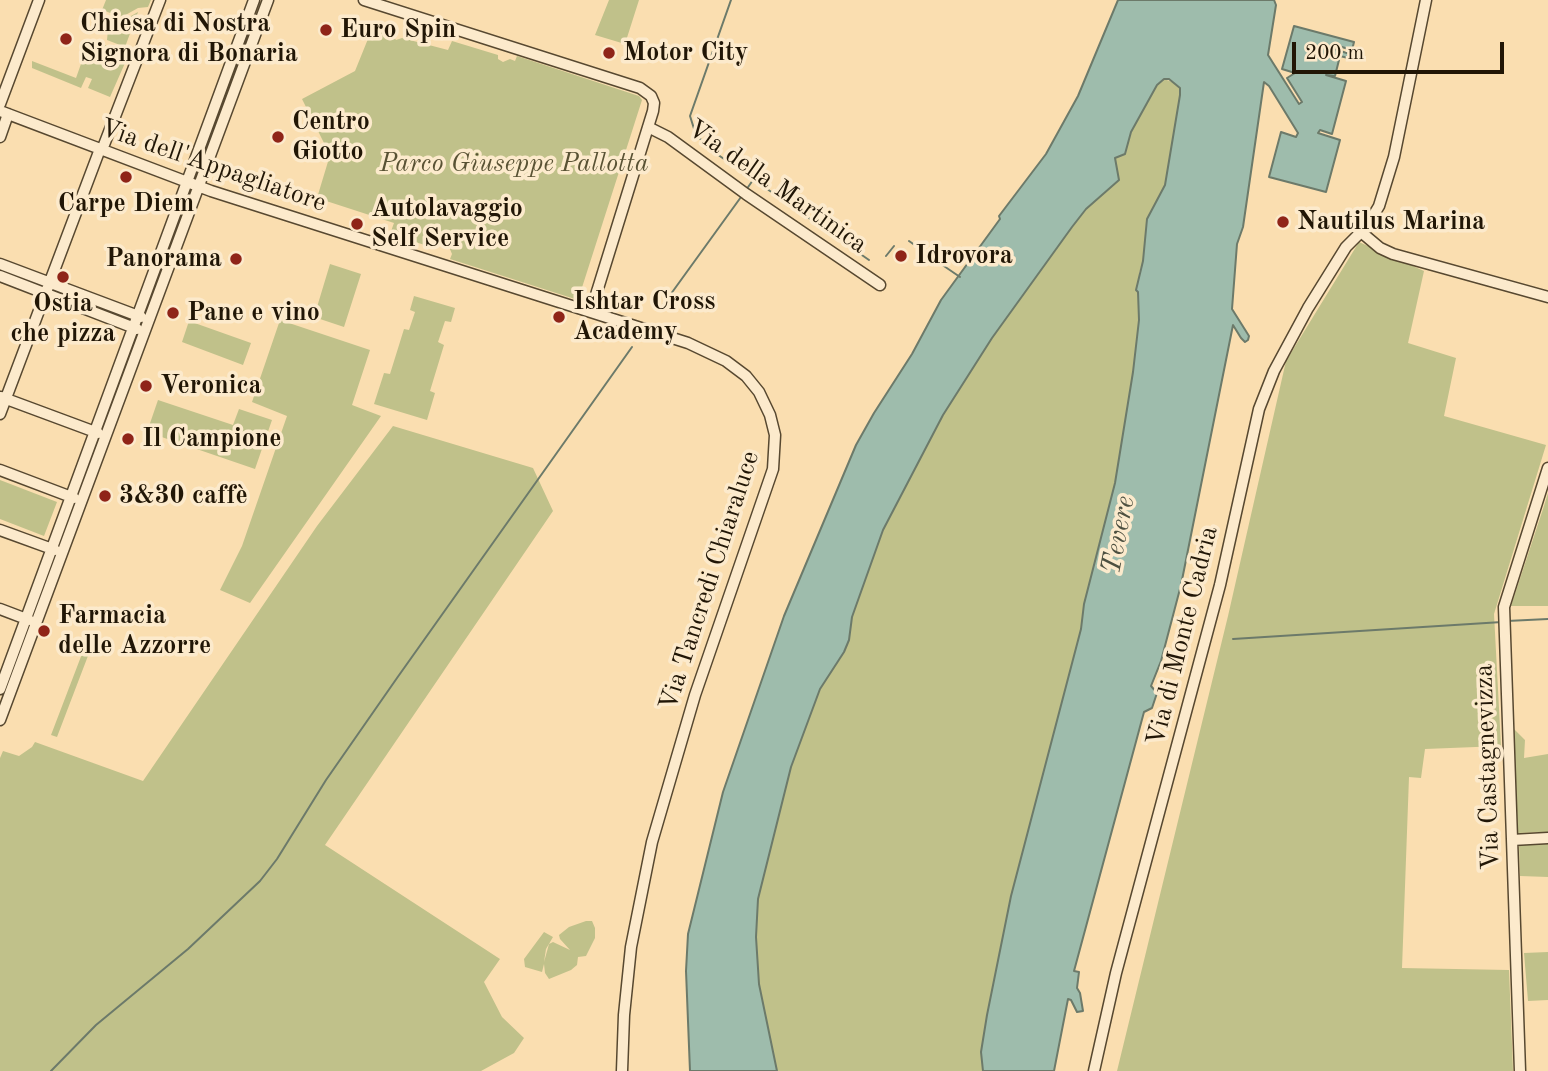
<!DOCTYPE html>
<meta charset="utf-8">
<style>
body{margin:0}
#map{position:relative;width:1548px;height:1071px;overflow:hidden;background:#fadeb0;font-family:"Old Standard TT",serif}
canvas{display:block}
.scale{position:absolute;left:1292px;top:42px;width:212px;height:32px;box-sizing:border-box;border:4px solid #211606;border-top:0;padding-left:9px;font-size:21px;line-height:24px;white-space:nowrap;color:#211606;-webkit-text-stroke:5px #fceacc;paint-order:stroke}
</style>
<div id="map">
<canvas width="1548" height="1071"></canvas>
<div class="scale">200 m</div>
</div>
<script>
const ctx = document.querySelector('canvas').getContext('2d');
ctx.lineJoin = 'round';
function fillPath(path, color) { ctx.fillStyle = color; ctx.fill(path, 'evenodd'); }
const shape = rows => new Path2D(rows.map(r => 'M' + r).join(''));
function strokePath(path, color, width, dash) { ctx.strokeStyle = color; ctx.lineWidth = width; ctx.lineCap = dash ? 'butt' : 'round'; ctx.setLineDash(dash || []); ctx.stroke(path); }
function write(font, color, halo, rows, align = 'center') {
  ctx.font = font + ' "Old Standard TT",serif'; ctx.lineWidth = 7; ctx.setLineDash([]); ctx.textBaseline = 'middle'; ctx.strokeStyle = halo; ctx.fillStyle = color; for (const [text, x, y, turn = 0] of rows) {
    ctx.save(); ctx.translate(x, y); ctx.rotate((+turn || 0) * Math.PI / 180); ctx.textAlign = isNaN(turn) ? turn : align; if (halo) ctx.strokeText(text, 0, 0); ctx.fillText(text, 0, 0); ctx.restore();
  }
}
const green = shape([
 [106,0,151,0,148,7,138,8,122,17,102,10],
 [609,0,639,0,625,44,595,35],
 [138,12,125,47,107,40,108,29],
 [372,29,393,36,396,40,402,38,448,50,452,41,498,55,498,59,503,62,510,59,515,61,517,56,639,96,642,100,578,300,450,259,452,254,447,242,440,241,431,247,390,234,394,223,317,198,330,155,302,99,355,71],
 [105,45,129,54,110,97,88,88,92,79,86,77,81,88,32,68,32,61,76,78,87,47,99,50],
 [1164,79,1175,83,1180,88,1180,95,1165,185,1147,219,1143,261,1139,273,1139,320,1133,372,1115,483,1084,604,1081,629,1011,896,987,1015,981,1052,983,1071,777,1071,759,984,756,937,758,899,791,767,820,689,844,652,849,640,852,617,883,530,943,415,992,338,1072,227,1086,209,1119,180,1115,158,1127,146,1131,132,1157,85],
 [1359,242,1424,271,1408,343,1456,358,1444,416,1546,445,1494,614,1501,746,1425,749,1421,778,1409,777,1402,968,1509,970,1513,1071,1117,1071,1228,616,1286,361],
 [330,264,361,274,344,327,314,317],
 [414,296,455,308,451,322,445,321,438,342,444,345,430,391,435,393,427,420,374,404,384,373,390,374,404,329,409,330,415,312,410,310],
 [280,320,370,350,352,405,381,416,250,603,220,590,242,546,287,416,252,402],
 [189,321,251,343,243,365,182,342],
 [158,400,233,425,239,409,272,420,255,469,147,432],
 [393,426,533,468,553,511,325,845,500,959,484,982,502,1017,524,1038,514,1053,481,1071,0,1071,0,758,3,751,19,756,32,747,35,742,143,781,317,526],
 [0,480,57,502,44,536,0,519],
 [1548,493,1548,606,1511,606,1543,509],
 [85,646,91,648,57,737,51,735],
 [1512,727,1525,740,1524,758,1548,754,1548,832,1518,833],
 [1548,843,1548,877,1520,876,1519,844],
 [586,921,592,921,595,928,595,938,586,956,578,957,577,965,571,970,549,979,545,973,544,964,542,972,525,967,524,959,544,932,553,937,546,949,544,962,549,944,553,942,570,950,560,939,559,935,569,927],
 [1548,952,1548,1000,1528,1001,1524,953]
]);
const water = shape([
 [1118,0,1274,0,1276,5,1268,55,1299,104,1302,102,1287,78,1295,73,1282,69,1294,26,1354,42,1352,50,1335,45,1334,49,1350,54,1348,58,1332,54,1332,57,1339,60,1335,76,1326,75,1346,81,1332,134,1320,130,1318,133,1340,140,1326,192,1269,177,1281,132,1296,137,1298,133,1269,86,1264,82,1243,227,1237,244,1232,309,1249,336,1248,340,1245,342,1241,338,1233,325,1181,585,1161,661,1151,686,1157,693,1152,708,1144,712,1074,971,1079,972,1077,988,1080,993,1083,1011,1077,1012,1071,1000,1068,999,1054,1071,983,1071,981,1052,987,1015,1011,896,1081,629,1084,604,1115,483,1133,372,1139,320,1138,292,1136,290,1143,261,1147,219,1165,185,1180,95,1180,88,1169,79,1164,79,1157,85,1131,132,1125,154,1115,158,1119,180,1086,209,1072,227,992,338,943,415,883,530,852,617,849,640,844,652,820,689,791,767,758,899,756,937,759,984,777,1071,690,1071,686,971,688,934,723,792,784,616,856,445,874,413,912,354,941,300,1000,219,999,216,1046,154,1078,96,1118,0]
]);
const stream = shape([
 [731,0,690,116,696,135,714,152,869,260],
 [746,190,753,180],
 [909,241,936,260],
 [886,256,894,246],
 [938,262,960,277],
 [660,309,741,197],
 [1507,621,1548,619],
 [1233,639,1502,622],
 [51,1071,96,1025,188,949,260,881,277,859,326,780,397,678,632,347]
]);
const minor = shape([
 [364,0,640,88,651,96,654,103,653,111,591,311],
 [0,104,39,0],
 [0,111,211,191,688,343,726,361,746,376,759,392,770,415,775,435,773,469,695,695,652,842,631,947,624,1015,622,1071],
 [648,127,668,137,746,194,880,285],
 [0,137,8,114],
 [102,150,160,0],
 [1361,232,1380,248,1393,254,1548,297],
 [0,264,141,317],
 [0,276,137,329],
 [1,397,98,433],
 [0,414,100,149],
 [0,470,74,498],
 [0,530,55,550],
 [0,609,29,620],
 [0,689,254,0],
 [0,720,268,0],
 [1512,840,1548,838],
 [1094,1071,1116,973,1220,585,1259,409,1274,371,1308,308,1346,247,1367,226,1379,206,1394,157,1426,0],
 [1520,1071,1504,607,1548,468]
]);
const markers = [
 [326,30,7,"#8f2418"],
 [66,39,7,"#8f2418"],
 [609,53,7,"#8f2418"],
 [278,137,7,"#8f2418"],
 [126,177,7,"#8f2418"],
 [1283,222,7,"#8f2418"],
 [357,224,7,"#8f2418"],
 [901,256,7,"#8f2418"],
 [236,259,7,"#8f2418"],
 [63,277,7,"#8f2418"],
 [173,313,7,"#8f2418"],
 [559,317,7,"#8f2418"],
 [146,386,7,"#8f2418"],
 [128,439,7,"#8f2418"],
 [105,496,7,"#8f2418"],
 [44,631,7,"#8f2418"]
];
const poiNames = [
 ["Chiesa di Nostra",80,24],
 ["Signora di Bonaria",80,54],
 ["Euro Spin",340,30],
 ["Motor City",623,53],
 ["Centro",292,122],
 ["Giotto",292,152],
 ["Carpe Diem",126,204,"center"],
 ["Autolavaggio",371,209],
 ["Self Service",371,239],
 ["Nautilus Marina",1297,222],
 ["Idrovora",915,256],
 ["Panorama",222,259,"right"],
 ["Ishtar Cross",573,302],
 ["Academy",573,332],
 ["Ostia",63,304,"center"],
 ["che pizza",63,334,"center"],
 ["Pane e vino",187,313],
 ["Veronica",160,386],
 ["Il Campione",142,439],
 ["3&30 caffè",119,496],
 ["Farmacia",58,616],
 ["delle Azzorre",58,646]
];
const parkNames = [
 ["Parco Giuseppe Pallotta",514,164]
];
const streetNames = [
 ["Via dell'Appagliatore",213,166,19],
 ["Via della Martinica",777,187,35],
 ["Via Tancredi Chiaraluce",710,581,-72],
 ["Via di Monte Cadria",1183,636,-76],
 ["Via Castagnevizza",1488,767,-92]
];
const waterNames = [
 ["Tevere",1119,535,-79]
];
fillPath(green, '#c0c18a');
fillPath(water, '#9ebcac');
strokePath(water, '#6c7a6a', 2);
strokePath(stream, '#6c7a6a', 2);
strokePath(minor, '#574830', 13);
strokePath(minor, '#fceacc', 10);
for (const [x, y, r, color] of markers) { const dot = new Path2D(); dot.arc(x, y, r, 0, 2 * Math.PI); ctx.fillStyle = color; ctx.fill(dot); strokePath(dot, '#fceacc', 2.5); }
write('bold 26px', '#211606', '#fceacc', poiNames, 'left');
write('italic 26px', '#595234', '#fceacc', parkNames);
write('26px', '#211606', '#fceacc', streetNames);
write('italic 28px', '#4d5040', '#fceacc', waterNames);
</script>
